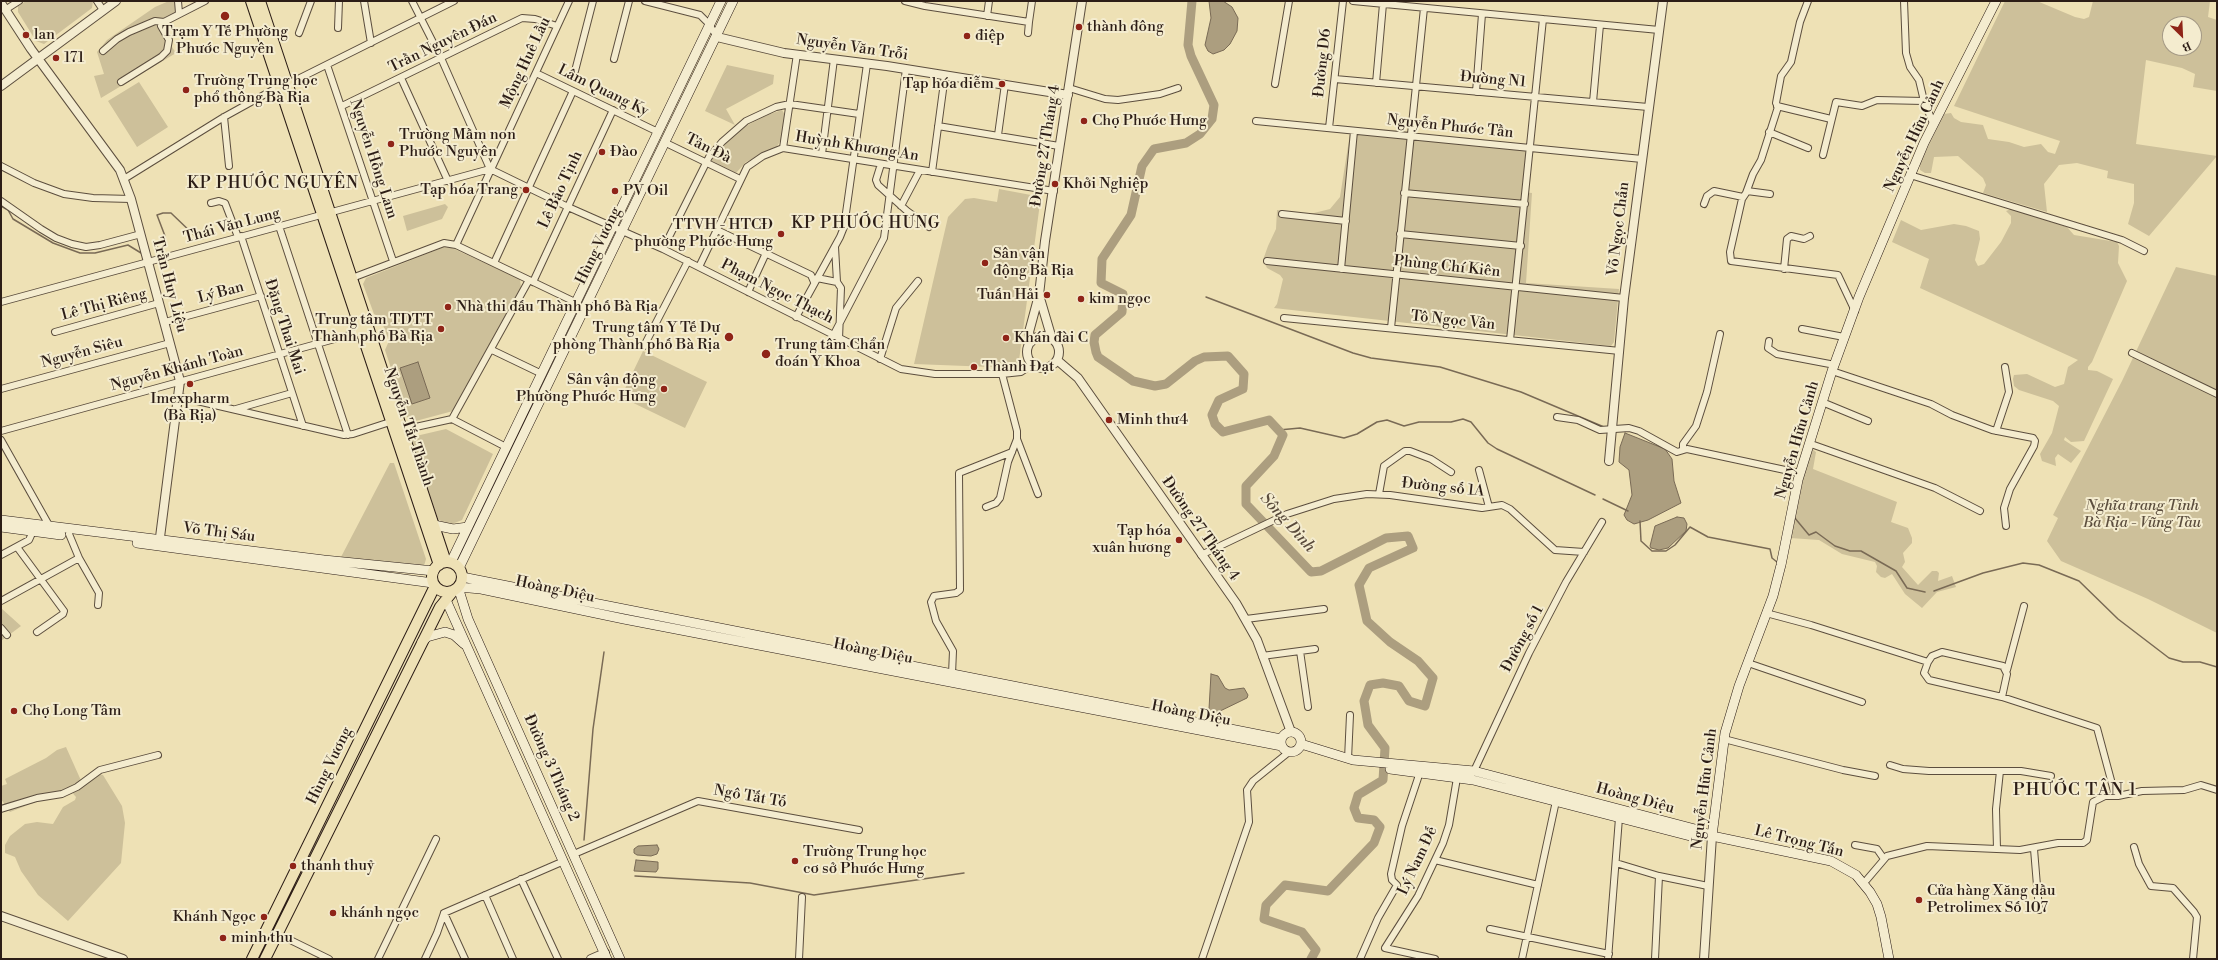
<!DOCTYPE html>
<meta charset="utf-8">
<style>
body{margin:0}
#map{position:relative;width:2218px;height:960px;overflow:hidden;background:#eee1b5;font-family:"Libre Bodoni",serif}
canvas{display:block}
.frame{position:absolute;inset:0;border:2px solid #2c1d16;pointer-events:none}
.north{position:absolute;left:2162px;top:16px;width:40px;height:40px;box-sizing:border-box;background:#f4eccf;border:1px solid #a49985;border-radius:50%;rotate:156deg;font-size:11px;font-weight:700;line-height:16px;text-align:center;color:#2c1d16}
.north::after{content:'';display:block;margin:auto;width:14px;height:18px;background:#8f2418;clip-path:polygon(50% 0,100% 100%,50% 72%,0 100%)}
</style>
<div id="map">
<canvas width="2218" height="960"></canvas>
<div class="frame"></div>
<div class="north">B</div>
</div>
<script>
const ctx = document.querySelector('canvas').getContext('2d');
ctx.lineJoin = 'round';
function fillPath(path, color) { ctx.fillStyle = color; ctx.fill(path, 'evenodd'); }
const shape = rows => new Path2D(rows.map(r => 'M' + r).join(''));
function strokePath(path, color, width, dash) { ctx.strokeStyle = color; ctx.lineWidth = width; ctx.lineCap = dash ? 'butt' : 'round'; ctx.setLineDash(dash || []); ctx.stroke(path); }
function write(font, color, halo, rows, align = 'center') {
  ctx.font = font + ' "Libre Bodoni",serif'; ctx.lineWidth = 4; ctx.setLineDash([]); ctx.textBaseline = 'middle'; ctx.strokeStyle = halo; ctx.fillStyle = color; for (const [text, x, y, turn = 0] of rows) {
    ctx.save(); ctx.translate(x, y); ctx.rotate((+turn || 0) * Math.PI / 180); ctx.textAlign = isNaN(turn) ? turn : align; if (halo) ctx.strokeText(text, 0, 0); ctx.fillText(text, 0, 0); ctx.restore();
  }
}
const green = shape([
 [26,1,93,1,92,8,44,44,36,41,18,12,18,6],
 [169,1,176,1,176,13,156,23,176,53,101,98,94,76,104,74,97,52,107,40,155,7],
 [2005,1,2037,1,2075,17,2084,19,2089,17,2093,1,2210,1,2208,17,2217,20,2217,91,2193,87,2195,74,2182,68,2146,60,2136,144,2217,156,2149,236,2128,224,2134,203,2134,184,2107,178,2108,171,2077,163,2059,165,2044,184,2047,212,1983,193,1986,185,1983,178,1958,156,1934,157,1931,173,1925,173,1920,170,1920,163,1944,114,1951,113,1954,118,1961,122,1983,125,1988,139,2009,142,2024,147,2041,144,2048,152,2055,154,2060,141,1954,106],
 [2170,24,2194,24,2194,48,2170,48],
 [727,65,774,75,773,84,726,109,735,125,705,111],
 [139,82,168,127,137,147,108,101],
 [782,110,785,115,782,138,776,148,746,162,736,173,712,161,712,159,724,145,744,127,767,115],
 [1351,127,1408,131,1416,137,1416,140,1526,151,1522,192,1532,193,1526,283,1619,289,1614,342,1611,346,1274,308,1277,304,1283,279,1280,275,1267,268,1263,260,1268,246,1276,229,1277,210,1310,214,1330,209,1340,197],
 [999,189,1031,195,1038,198,1040,203,1018,368,914,364,948,217,965,199,974,198,997,202],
 [445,204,448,207,442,219,407,231,403,216],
 [2011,209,2067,227,2074,235,2117,242,2119,246,2118,263,2127,281,2092,362,2088,367,2088,370,2097,371,2113,379,2084,441,2071,442,2065,437,2064,440,2081,451,2071,463,2058,454,2055,458,2056,466,2042,461,2040,454,2052,433,2059,406,2053,401,2019,390,2014,386,2013,379,2014,375,2027,374,2055,387,2064,384,2068,367,2078,360,1920,288,1929,259,1892,242,1901,220,1921,230,1954,224,1966,226,1979,231,1980,239,1975,260,1978,266,1984,264,2001,242,2011,223,2011,216,2006,211],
 [444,247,452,248,520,279,521,287,453,411,412,422,407,417,385,350,389,341,380,317,374,314,363,284,366,278],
 [2176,267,2217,276,2217,633,2148,599,2061,561,2047,541,2058,518,2053,515,2122,381],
 [643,351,707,382,685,428,621,397],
 [446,429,493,454,462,520,452,524,445,524,438,519,412,441,416,436],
 [1812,449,1816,452,1813,469,1897,502,1891,522,1908,528,1912,538,1912,543,1903,553,1905,562,1902,567,1918,585,1932,571,1937,571,1939,573,1938,581,1952,576,1956,587,1937,592,1922,608,1905,594,1892,574,1885,578,1881,577,1876,572,1877,566,1875,562,1842,554,1819,540,1790,538,1797,495],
 [390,463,394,463,426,559,424,566,420,568,341,557],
 [1,608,21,626,1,641],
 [66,747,83,785,98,774,103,775,122,806,125,823,121,863,68,921,38,895,21,871,15,857,5,853,5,845,10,836,25,824,37,822,53,824,63,807,75,800,76,797,69,789,10,812,1,799,1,786,7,784,5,779,46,758,57,750]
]);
const water = shape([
 [1209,1,1223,1,1232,7,1238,18,1237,31,1230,44,1224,50,1213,54,1208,51,1205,45,1211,18,1209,1],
 [418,362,430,398,412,404,400,368,418,362],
 [1625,433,1665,449,1672,459,1674,481,1681,503,1648,520,1634,524,1627,520,1624,515,1632,495,1629,470,1619,462,1620,447,1625,433],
 [1677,517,1684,518,1687,524,1686,531,1668,548,1659,550,1651,548,1650,546,1655,526,1677,517],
 [1211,674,1218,676,1225,688,1229,690,1244,688,1248,695,1247,698,1216,713,1211,712,1209,709,1211,674],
 [657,845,659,849,657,854,651,856,637,855,634,853,634,849,638,846,657,845],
 [636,860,658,862,658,869,656,872,634,871,636,860]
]);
const stream = shape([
 [1,206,8,210,13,219,53,243,80,253,95,253,128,245,141,253],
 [156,246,160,249,164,247,165,236,157,215,163,213,171,213,195,236,203,239],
 [1206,297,1353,353,1371,358,1440,367,1521,392,1604,427],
 [1279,430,1300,428,1344,438,1357,434,1377,422,1387,420,1404,426,1419,422,1451,422,1463,419,1471,422,1488,443,1497,449,1595,495],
 [1603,499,1628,511],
 [1794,517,1809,535,1816,532,1835,546,1850,551,1861,551,1896,571,1907,588,1925,592],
 [1640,521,1641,541,1652,551,1666,551,1675,545,1690,527,1708,537,1770,549,1772,558,1777,562],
 [1934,591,1983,573,2023,563,2039,565,2079,581,2118,619,2169,658,2183,662,2200,662,2217,667],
 [584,840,593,729,604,652],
 [635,876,750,883,814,895,964,873]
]);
const river = shape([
 [1192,1,1188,45,1191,56,1214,105,1212,119,1200,134,1186,143,1154,149,1142,166,1131,215,1102,259,1101,283,1123,294,1122,312,1095,335,1094,342,1096,352,1098,357,1133,381,1155,386,1166,384,1195,361,1204,357,1228,356,1244,374,1243,389,1219,400,1212,415,1215,424,1223,432,1269,420,1283,435,1274,456,1246,486,1246,504,1311,572,1321,571,1386,538,1408,536,1413,548,1369,568,1359,585,1367,621,1390,642,1418,661,1433,678,1425,706,1409,701,1399,686,1383,683,1370,685,1364,701,1368,725,1385,748,1383,780,1358,795,1354,808,1358,818,1374,820,1380,827,1374,843,1328,891,1285,885,1266,905,1264,919,1302,932,1316,950,1311,959]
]);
const minor = shape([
 [97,1,103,10],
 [178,1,179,13],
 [364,1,371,43],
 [412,1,441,58,490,169,568,207,663,249,901,369,935,374,1002,374,1021,372,1033,364],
 [645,1,700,15,709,24,717,37],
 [905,1,925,6,1029,22,1028,33],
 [1353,1,1659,30],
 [1808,1,1800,22,1791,62,1781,76,1776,103,1778,107,1761,160,1753,174,1746,193,1742,199,1730,252,1731,261,1838,275,1855,311],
 [1904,1,1906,53,1910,67,1919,80,1924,101,1933,123],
 [5,10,19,1],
 [987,16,989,1],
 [1029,22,1032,1],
 [338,28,339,1],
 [299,33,311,1],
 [103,51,117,39,129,32,155,21,164,22],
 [614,59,629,1],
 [327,65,393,261],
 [575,71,593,1],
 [536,73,658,132],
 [401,78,448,181],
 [1335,79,1648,107],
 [121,82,161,57,167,51,169,40,161,26,164,22,205,1],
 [1376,83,1383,4],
 [288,84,454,1],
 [1275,84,1289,1],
 [1069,88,1105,99,1118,100,1160,94,1178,88],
 [1476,92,1482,14],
 [1593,102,1600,25],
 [342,106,522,18,535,19,557,26],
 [1777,106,1831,119],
 [224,117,229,166],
 [1256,121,1642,159],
 [938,126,1059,146],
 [1329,128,1343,1],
 [1769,132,1808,148],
 [998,135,1005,84],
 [666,143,740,179],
 [783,148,797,54],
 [822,154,834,59],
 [1823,155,1836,102,1862,106,1877,100,1924,101],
 [881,164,876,180,878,185,907,211,929,227],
 [1,166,34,183,64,194,93,198,131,199],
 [932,172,945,75],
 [1910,175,2122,240,2144,251],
 [124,179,224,117,280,86],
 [1747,191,1770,194],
 [1404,193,1525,204],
 [1,201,41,229,56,238,72,244,86,247,100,245,141,234],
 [211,203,219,201,225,203,238,237],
 [1704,204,1707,196,1714,191,1743,197],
 [901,206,920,170],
 [1282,214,1346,221],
 [279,226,348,435],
 [717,230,811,275,814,282],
 [1400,234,1521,246],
 [241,236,303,426],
 [456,245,569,1],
 [835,247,837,282,841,288,839,339],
 [663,249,709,157,722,142,746,121,776,107,790,104,859,114],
 [1267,261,1624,298],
 [494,263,573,91],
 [699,267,747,167,763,156,783,148,1054,191],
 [1341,269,1354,131],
 [1784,269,1787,239,1791,236,1804,239,1810,236],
 [352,278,444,243,456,245,575,302],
 [817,278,837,282],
 [533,282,613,110],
 [748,292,766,253],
 [1,302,490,169],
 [796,317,840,237,844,227,867,64],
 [1284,318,1620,351],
 [165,322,261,296],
 [1391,328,1424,8],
 [1802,329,1844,337],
 [55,332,159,303],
 [833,336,884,238,906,69],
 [1510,340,1543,19],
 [1769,341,1768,348,1777,354,1835,365],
 [644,346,688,261],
 [492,350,542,374],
 [2132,353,2217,394],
 [880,359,896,308,918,281],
 [1832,371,1931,404,1952,415,1992,430,2033,438,2035,441,2034,446,2010,489,2004,508,2006,526],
 [1,389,170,343],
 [180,397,344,435,353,434,390,422],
 [1822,402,1868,421],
 [236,409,292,393],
 [1557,417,1578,420,1600,430,1629,428,1639,431,1677,452,1687,449,1799,473],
 [452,419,529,280],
 [402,430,452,419,506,447],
 [1,431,360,332],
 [1996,431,2009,392,2005,367],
 [1017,439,1038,494],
 [1,440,50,527],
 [1811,444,1935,488,1980,511],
 [1683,450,1683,444,1696,426,1707,392,1720,334],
 [1479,470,1489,507],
 [1379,494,1384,466,1405,451,1410,451,1431,459,1451,472],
 [986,507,996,503,1000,498,1008,462,1017,439,1017,431,1002,374],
 [17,547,64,611,63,614,37,632],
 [1,555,29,540,33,531],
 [1201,555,1287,514,1334,499,1367,494,1390,495,1482,508,1502,505,1510,509,1555,550,1584,552],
 [79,558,99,593,98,605],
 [1,601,79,558,69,534],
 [1766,613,1811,625,1928,662,1932,656,1942,652,2003,666,2007,674,2002,697],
 [1246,619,1324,609],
 [1,628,7,635],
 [1300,651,1308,707],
 [1262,656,1315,649],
 [1928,662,1924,673,1929,680,2002,697,2097,728,2115,795],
 [1748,663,1862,702],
 [2007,670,2024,606],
 [952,674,953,651,936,621,931,602,934,596,956,593,960,590,959,473,1012,452],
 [1724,739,1843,770,1875,776],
 [1348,759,1350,715],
 [1890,765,1903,769,1929,771,2021,771,2051,776],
 [1474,771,1529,653,1566,582,1602,522],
 [1,809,37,798,62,794,77,787,100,770,158,755],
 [1855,845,1877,849,1884,859],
 [2134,847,2139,864,2151,886,2173,888,2194,912,2197,917,2193,959],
 [1997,849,1996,809,2000,771],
 [2034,849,2039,910],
 [574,854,698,801,859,830],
 [1435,860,1538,885],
 [1616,863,1659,876,1708,886],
 [521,879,558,959],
 [1864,883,1887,856,1927,846,2020,850,2058,843,2083,843,2087,840,2093,802,2105,796,2118,796,2142,791,2184,790,2201,785,2217,790],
 [485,895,513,959],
 [444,913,564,861],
 [444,913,465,959],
 [1490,929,1609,954],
 [278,934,329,959],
 [378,959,436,839],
 [425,959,437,933,444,913],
 [799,959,802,897],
 [1202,959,1249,822,1247,790,1253,781,1289,752],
 [1360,959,1378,918,1397,885,1392,880,1391,874,1402,826,1420,772],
 [1435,959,1385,948,1418,896,1443,843,1449,825,1457,778],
 [1522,959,1556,801],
 [1608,959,1619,818],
 [1655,959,1659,876]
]);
const tertiary = shape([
 [1,3,31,49,120,170,131,199,180,381,159,545],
 [717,37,784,53,887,66,1068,95],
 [1,86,116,1],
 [1039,295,1052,339],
 '1027 352a16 16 0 1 1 32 0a16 16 0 1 1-32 0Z',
 [1031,342,1029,332,1039,295,1045,241,1082,1],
 [1057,360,1078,378,1236,603,1257,640,1291,732],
 [1609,461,1624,298,1663,1],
 [1,916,123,959],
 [591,959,605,953],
 [1704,959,1712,836]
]);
const secondary = shape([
 [1,520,324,560,434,571],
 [434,525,453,529,468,527],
 [1,527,61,535],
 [137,543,433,583],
 [451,562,721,1],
 [459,568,733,1],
 [462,577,1281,739],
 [446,600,607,959],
 [422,642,427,637,445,632,454,635,464,644],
 '1281 742a10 10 0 1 1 20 0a10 10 0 1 1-20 0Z',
 [1301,744,1353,760,1474,771,1695,829,1712,836,1831,861,1856,875,1870,892,1877,904,1881,917,1889,959],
 [1390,769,1473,780,1690,836,1709,836],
 [1712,836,1725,733,1739,686,1773,596,1781,565,1798,480,1832,371,1859,297,1924,143,1996,1],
 [620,959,468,619,458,587,481,589,624,619,1282,746]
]);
const primary = shape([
 [251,1,439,565],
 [260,1,446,562],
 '432 577a15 15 0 1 1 30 0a15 15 0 1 1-30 0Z',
 [252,959,435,586],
 [265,959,440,607,454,590]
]);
const markers = [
 [225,16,5,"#8f2418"],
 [1079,27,4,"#8f2418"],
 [26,35,4,"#8f2418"],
 [967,36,4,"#8f2418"],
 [56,58,4,"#8f2418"],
 [1002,84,4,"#8f2418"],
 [186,90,4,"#8f2418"],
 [1084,121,4,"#8f2418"],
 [391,144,4,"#8f2418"],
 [602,152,4,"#8f2418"],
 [1055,184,4,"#8f2418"],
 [526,190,4,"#8f2418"],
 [615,191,4,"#8f2418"],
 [781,234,4,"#8f2418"],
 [985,263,4,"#8f2418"],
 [1047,295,4,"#8f2418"],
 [1081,299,4,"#8f2418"],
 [448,307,4,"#8f2418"],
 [441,329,4,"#8f2418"],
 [729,337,5,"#8f2418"],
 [1006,338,4,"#8f2418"],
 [766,354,5,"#8f2418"],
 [974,367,4,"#8f2418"],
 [190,384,4,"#8f2418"],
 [664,389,4,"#8f2418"],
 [1109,420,4,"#8f2418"],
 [1179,540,4,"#8f2418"],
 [14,711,4,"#8f2418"],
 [795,861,4,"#8f2418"],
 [293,866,4,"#8f2418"],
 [1919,900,4,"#8f2418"],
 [333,913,4,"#8f2418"],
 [264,917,4,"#8f2418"],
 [223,938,4,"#8f2418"]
];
const poiNames = [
 ["thành đông",1087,27],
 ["Trạm Y Tế Phường",225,32,"center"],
 ["Phước Nguyên",225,49,"center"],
 ["lan",34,35],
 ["điệp",975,36],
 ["171",64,58],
 ["Trường Trung học",194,81],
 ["phổ thông Bà Rịa",194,98],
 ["Tạp hóa diễm",994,84,"right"],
 ["Chợ Phước Hưng",1092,121],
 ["Trường Mầm non",399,135],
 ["Phước Nguyên",399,152],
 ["Đào",610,152],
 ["Khởi Nghiệp",1063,184],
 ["Tạp hóa Trang",518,190,"right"],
 ["PV Oil",623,191],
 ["TTVH - HTCĐ",773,225,"right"],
 ["phường Phước Hưng",773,242,"right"],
 ["Sân vận",993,254],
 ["động Bà Rịa",993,271],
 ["Tuấn Hải",1039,295,"right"],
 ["kim ngọc",1089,299],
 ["Nhà thi đấu Thành phố Bà Rịa",456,307],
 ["Trung tâm TDTT",433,320,"right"],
 ["Thành phố Bà Rịa",433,337,"right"],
 ["Trung tâm Y Tế Dự",720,328,"right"],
 ["phòng Thành phố Bà Rịa",720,345,"right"],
 ["Khán đài C",1014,338],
 ["Trung tâm Chẩn",775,345],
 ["đoán Y Khoa",775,362],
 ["Thành Đạt",982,367],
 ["Sân vận động",656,380,"right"],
 ["Phường Phước Hưng",656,397,"right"],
 ["Imexpharm",190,399,"center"],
 ["(Bà Rịa)",190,416,"center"],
 ["Minh thư4",1117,420],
 ["Tạp hóa",1171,531,"right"],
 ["xuân hương",1171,548,"right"],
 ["Chợ Long Tâm",22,711],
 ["Trường Trung học",803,852],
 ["cơ sở Phước Hưng",803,869],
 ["thanh thuỷ",301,866],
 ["Cửa hàng Xăng dầu",1927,891],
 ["Petrolimex Số 107",1927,908],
 ["khánh ngọc",341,913],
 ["Khánh Ngọc",256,917,"right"],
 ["minh thu",231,938]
];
const streetNames = [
 ["Trần Nguyên Đán",443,43,-26],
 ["Nguyễn Văn Trỗi",852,48,8],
 ["Mộng Huê Lầu",526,63,-65],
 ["Đường D6",1323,63,-84],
 ["Đường N1",1493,80,5],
 ["Lâm Quang Ky",603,91,26],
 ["Nguyễn Phước Tần",1450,127,6],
 ["Nguyễn Hữu Cảnh",1915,136,-65],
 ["Đường 27 Tháng 4",1046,146,-81],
 ["Huỳnh Khương An",857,147,9],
 ["Tản Đà",708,149,26],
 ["Nguyễn Hồng Lam",373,159,72],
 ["Lê Bảo Tịnh",561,190,-65],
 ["Thái Văn Lung",232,226,-15],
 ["Võ Ngọc Chấn",1619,229,-83],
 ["Hùng Vương",599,246,-64],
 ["Phùng Chí Kiên",1447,267,6],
 ["Trần Huy Liệu",169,285,75],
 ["Phạm Ngọc Thạch",777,292,27],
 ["Lý Ban",221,293,-15],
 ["Lê Thị Riêng",104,305,-15],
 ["Tô Ngọc Vân",1453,321,6],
 ["Đặng Thai Mai",284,327,72],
 ["Nguyễn Siêu",82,353,-15],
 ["Nguyễn Khánh Toàn",177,369,-15],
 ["Nguyễn Tất Thành",408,427,71],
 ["Nguyễn Hữu Cảnh",1798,440,-74],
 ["Đường số 1A",1443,488,6],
 ["Đường 27 Tháng 4",1200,529,55],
 ["Võ Thị Sáu",219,533,7],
 ["Hoàng Diệu",555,590,12],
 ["Đường số 1",1523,639,-62],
 ["Hoàng Diệu",873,652,11],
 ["Hoàng Diệu",1191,714,11],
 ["Hùng Vương",330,766,-64],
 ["Đường 3 Tháng 2",551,768,66],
 ["Nguyễn Hữu Cảnh",1705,789,-83],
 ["Ngô Tất Tố",750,797,10],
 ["Hoàng Diệu",1635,799,15],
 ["Lê Trọng Tấn",1799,842,14],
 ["Lý Nam Đế",1418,861,-65]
];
const parkNames = [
 ["Nghĩa trang Tỉnh",2142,506],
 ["Bà Rịa - Vũng Tàu",2142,523]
];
const neighbourhoodNames = [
 ["KP PHƯỚC NGUYÊN",273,184],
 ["KP PHƯỚC HƯNG",866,224]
];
const waterNames = [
 ["Sông Dinh",1287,523,48]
];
const quarterNames = [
 ["PHƯỚC TÂN 1",2075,791]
];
fillPath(green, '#cdc09a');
fillPath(water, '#ac9e7f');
strokePath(water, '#796a55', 1);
strokePath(stream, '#796a55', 1.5);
strokePath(river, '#ac9e7f', 9);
strokePath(minor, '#5c4e3e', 8);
strokePath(tertiary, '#5c4e3e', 10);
strokePath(secondary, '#2c1d16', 10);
strokePath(primary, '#2c1d16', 12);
strokePath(minor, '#f4eccf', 6);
strokePath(tertiary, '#f4eccf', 8);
strokePath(secondary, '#f4eccf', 9);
strokePath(primary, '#eee1b5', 10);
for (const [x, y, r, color] of markers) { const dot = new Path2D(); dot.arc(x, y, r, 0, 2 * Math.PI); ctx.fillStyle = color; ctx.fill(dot); strokePath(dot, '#f4eccf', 1.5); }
write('15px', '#2c1d16', '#f4eccf', poiNames, 'left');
write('15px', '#2c1d16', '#f4eccf', streetNames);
write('italic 15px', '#5c4e3e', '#f4eccf', parkNames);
ctx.letterSpacing = '1px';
write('16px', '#2c1d16', '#f4eccf', neighbourhoodNames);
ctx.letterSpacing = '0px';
write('italic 16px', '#594a3b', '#f4eccf', waterNames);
ctx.letterSpacing = '1px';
write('17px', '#2c1d16', '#f4eccf', quarterNames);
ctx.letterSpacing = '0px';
</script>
